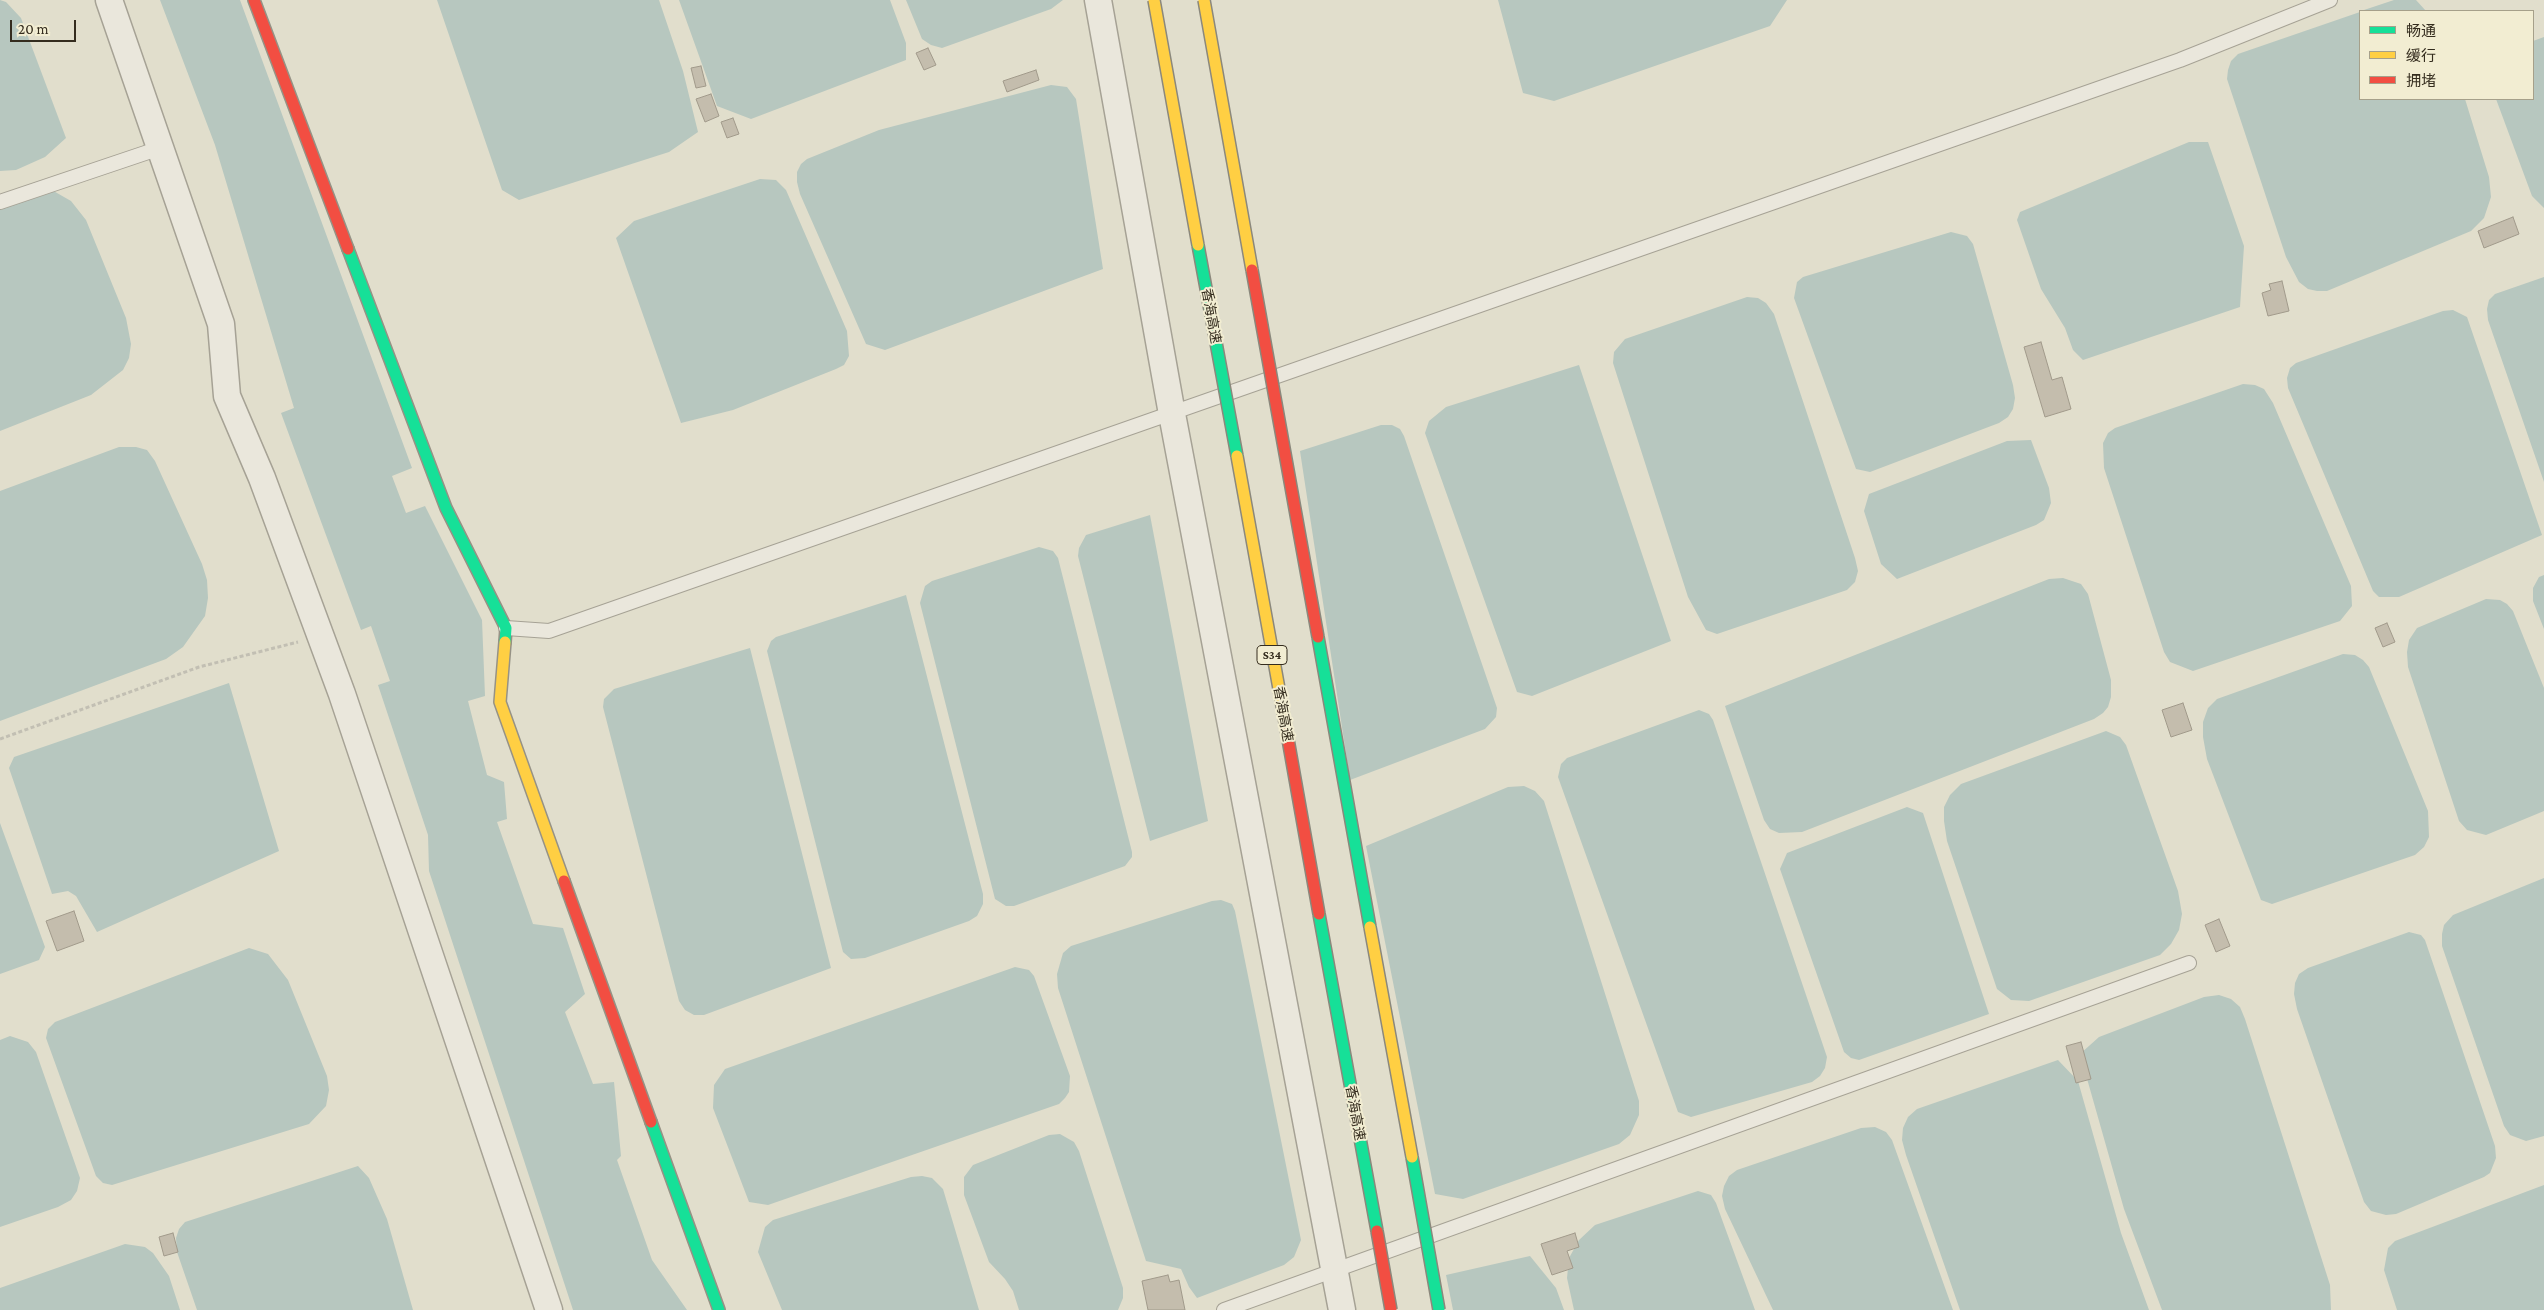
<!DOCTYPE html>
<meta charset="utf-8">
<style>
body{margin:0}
#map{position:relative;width:2544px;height:1310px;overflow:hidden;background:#e1decc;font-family:"Crimson Pro","Noto Sans SC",serif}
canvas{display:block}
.legend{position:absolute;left:2359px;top:10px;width:175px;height:90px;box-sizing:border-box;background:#f2edd2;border:1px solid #a6a08a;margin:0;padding:6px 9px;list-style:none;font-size:15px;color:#342c1e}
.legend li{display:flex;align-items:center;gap:10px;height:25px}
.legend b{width:25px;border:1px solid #a6a08a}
.scale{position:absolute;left:10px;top:20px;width:66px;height:22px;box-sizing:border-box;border:2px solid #342c1e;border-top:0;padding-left:6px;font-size:15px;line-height:18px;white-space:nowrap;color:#342c1e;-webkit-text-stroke:4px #f2edd2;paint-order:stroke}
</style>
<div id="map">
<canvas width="2544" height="1310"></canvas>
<ul class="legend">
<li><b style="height:6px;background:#16e098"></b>畅通</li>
<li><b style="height:6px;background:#ffcf43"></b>缓行</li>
<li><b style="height:6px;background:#f24e42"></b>拥堵</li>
</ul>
<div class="scale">20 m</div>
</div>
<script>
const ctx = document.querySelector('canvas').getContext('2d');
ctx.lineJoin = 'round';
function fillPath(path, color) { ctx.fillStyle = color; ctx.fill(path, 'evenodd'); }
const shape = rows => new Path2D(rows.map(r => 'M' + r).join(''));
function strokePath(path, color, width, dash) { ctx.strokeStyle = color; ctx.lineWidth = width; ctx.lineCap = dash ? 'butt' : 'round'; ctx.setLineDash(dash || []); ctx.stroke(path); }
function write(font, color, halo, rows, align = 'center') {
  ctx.font = font + ' "Crimson Pro","Noto Sans SC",serif'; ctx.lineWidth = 4; ctx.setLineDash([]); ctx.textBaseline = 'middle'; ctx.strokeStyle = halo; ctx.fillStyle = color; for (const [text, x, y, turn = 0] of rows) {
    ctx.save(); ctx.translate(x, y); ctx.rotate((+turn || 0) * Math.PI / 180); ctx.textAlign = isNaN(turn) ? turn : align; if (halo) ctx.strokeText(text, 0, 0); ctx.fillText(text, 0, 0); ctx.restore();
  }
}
const water = shape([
 [0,0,6,2,21,18,66,138,45,157,16,170,0,171],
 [160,0,240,0,412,468,392,476,406,513,425,506,482,620,485,696,468,701,487,775,504,782,507,819,497,822,533,924,563,928,585,994,565,1012,593,1084,614,1082,621,1156,617,1160,652,1260,687,1310,573,1310,429,871,428,835,378,685,390,681,371,626,361,630,281,413,294,408,215,145],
 [437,0,659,0,683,71,698,132,669,152,519,200,502,190],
 [679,0,890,0,906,43,906,60,751,119,717,106],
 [906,0,1063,0,1051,9,942,48,931,45,922,39],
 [1498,0,1787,0,1770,26,1554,101,1523,93],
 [2394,0,2416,0,2426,11,2361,11],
 [2360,12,2360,99,2465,99,2489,177,2491,197,2484,218,2471,231,2327,291,2317,291,2308,289,2299,282,2286,257,2227,79,2228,70,2231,61,2238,54],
 [2544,37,2544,208,2532,196,2496,99,2533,99,2533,41],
 [1051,85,1067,87,1076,99,1103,269,885,350,866,344,800,194,797,182,797,172,801,164,807,159,879,130],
 [2189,142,2208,142,2244,246,2240,307,2083,360,2073,350,2065,328,2041,289,2017,220,2020,212],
 [760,179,776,180,786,190,847,331,849,356,844,365,836,369,733,410,681,423,616,238,634,221],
 [50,189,71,201,86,220,126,318,131,344,129,358,123,370,91,395,0,431,0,207],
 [1951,232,1967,236,1973,244,2013,385,2015,398,2013,409,2008,417,1999,423,1870,472,1856,469,1794,298,1797,282,1803,277],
 [2544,277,2544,482,2488,320,2487,309,2489,300,2495,294],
 [1747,297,1758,298,1766,303,1774,314,1855,558,1858,571,1855,582,1847,590,1717,634,1706,630,1688,597,1613,363,1614,352,1625,339],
 [2453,310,2467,317,2542,535,2399,597,2379,597,2373,591,2288,388,2287,378,2290,368,2296,363,2443,311],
 [1579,365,1671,641,1532,696,1517,692,1425,433,1429,421,1446,407],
 [2243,384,2255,385,2264,389,2273,403,2351,586,2352,606,2340,621,2193,671,2170,662,2164,652,2104,468,2103,443,2108,433,2115,428],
 [1381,425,1392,425,1400,429,1404,436,1497,708,1496,717,1485,729,1350,780,1300,451],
 [2031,440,2049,488,2051,503,2044,520,2036,525,1897,579,1881,564,1864,511,1869,494,2007,441],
 [119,447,136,447,147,450,155,461,202,564,207,580,208,598,205,616,183,647,166,659,0,721,0,491],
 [1150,515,1208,821,1150,841,1078,556,1079,548,1086,535],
 [1039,547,1053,551,1058,558,1132,852,1132,857,1125,866,1014,906,1006,906,995,899,920,603,925,586,932,581],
 [2544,575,2544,629,2533,601,2533,588,2539,577],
 [2063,578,2081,584,2088,594,2111,680,2111,697,2108,707,2103,713,2094,719,1802,832,1779,833,1770,829,1764,820,1725,706,2049,579],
 [906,595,983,894,983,904,977,916,969,921,865,958,851,959,843,952,767,651,771,641,776,637],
 [2486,599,2500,600,2507,604,2513,611,2544,688,2544,811,2486,835,2467,830,2459,821,2408,667,2407,652,2409,640,2417,628],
 [750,648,831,968,704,1015,694,1015,685,1010,679,1001,603,707,604,699,614,689],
 [2343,654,2355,655,2363,660,2369,667,2428,811,2429,837,2424,847,2415,855,2272,904,2261,900,2207,759,2203,737,2203,722,2208,708,2217,699],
 [229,683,279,851,97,932,76,896,68,891,52,894,9,768,14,757],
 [1699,710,1709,714,1713,720,1827,1057,1825,1068,1820,1076,1812,1082,1691,1117,1678,1112,1558,777,1561,764,1567,758],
 [2106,731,2120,737,2126,745,2178,891,2182,914,2179,930,2171,944,2160,955,2029,1001,2011,1000,1997,989,1947,841,1944,821,1944,807,1950,795,1961,784],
 [1524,786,1535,791,1544,801,1639,1101,1639,1115,1630,1135,1619,1144,1463,1199,1435,1194,1366,846,1508,787],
 [1907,807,1923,813,1989,1014,1859,1060,1851,1058,1844,1052,1780,869,1787,853],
 [0,823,45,947,39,960,0,974],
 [2544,878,2544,1136,2526,1141,2510,1135,2504,1126,2442,946,2442,934,2444,925,2453,915],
 [1221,900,1232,904,1235,911,1301,1240,1294,1257,1284,1265,1197,1298,1189,1287,1181,1269,1146,1261,1058,988,1057,974,1063,953,1071,946,1212,901],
 [2409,932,2421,935,2425,940,2495,1146,2496,1158,2490,1173,2484,1177,2396,1214,2386,1215,2371,1211,2364,1202,2297,1009,2294,994,2295,983,2299,974,2308,968],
 [249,948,268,954,288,980,327,1076,329,1090,326,1106,309,1124,112,1185,103,1183,96,1176,46,1038,48,1029,55,1022],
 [1015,967,1029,970,1034,976,1070,1076,1069,1092,1065,1098,1059,1104,768,1205,749,1202,713,1108,714,1085,725,1069],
 [2219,995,2231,999,2240,1007,2245,1019,2330,1285,2331,1310,2162,1310,2124,1209,2080,1054,2099,1037,2204,997],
 [10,1036,28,1042,36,1052,80,1178,77,1191,71,1200,58,1207,0,1227,0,1040],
 [2058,1060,2078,1081,2121,1233,2149,1310,1960,1310,1906,1155,1902,1140,1903,1128,1908,1117,1917,1109],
 [1875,1127,1886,1132,1892,1140,1953,1310,1773,1310,1725,1209,1722,1196,1724,1186,1729,1176,1737,1170,1861,1128],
 [1060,1134,1074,1142,1079,1151,1123,1288,1123,1298,1118,1310,1019,1310,1013,1291,1005,1279,989,1262,964,1195,964,1177,973,1165,1049,1135],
 [358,1166,369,1178,387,1219,413,1310,197,1310,177,1252,176,1238,179,1229,185,1222],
 [922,1176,932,1178,943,1189,979,1310,782,1310,758,1252,765,1227,773,1220,911,1177],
 [2544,1185,2544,1310,2397,1310,2384,1270,2388,1248,2395,1241],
 [1698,1191,1711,1195,1716,1203,1755,1310,1574,1310,1567,1278,1569,1258,1579,1240,1595,1225],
 [125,1244,145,1247,153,1253,169,1276,180,1310,0,1310,0,1288],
 [1530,1256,1556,1288,1564,1310,1453,1310,1446,1275]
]);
const building = shape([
 [928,48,936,65,924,70,916,53,928,48],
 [701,66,706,86,696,88,691,68,701,66],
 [1036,70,1039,80,1007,92,1003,81,1036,70],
 [711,94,719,116,705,122,696,99,711,94],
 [733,118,739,134,727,138,721,122,733,118],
 [2513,217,2519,234,2484,248,2478,231,2513,217],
 [2282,281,2289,311,2268,316,2262,293,2271,290,2269,284,2282,281],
 [2041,342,2052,380,2062,377,2071,409,2045,417,2024,347,2041,342],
 [2387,623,2395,642,2383,647,2375,628,2387,623],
 [2183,703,2192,730,2171,737,2162,710,2183,703],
 [74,911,84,941,57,951,46,921,74,911],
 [2219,919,2230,946,2216,952,2205,925,2219,919],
 [2081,1042,2091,1079,2076,1083,2066,1046,2081,1042],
 [173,1233,178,1252,164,1256,159,1237,173,1233],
 [1575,1233,1579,1247,1567,1251,1573,1268,1552,1275,1541,1244,1575,1233],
 [1168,1275,1170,1282,1179,1280,1185,1310,1148,1310,1142,1281,1168,1275]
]);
const path = shape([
 [0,739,199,667,298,642]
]);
const lane = shape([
 [0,202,160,148],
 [506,628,549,631,2180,60,2330,0],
 [1224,1310,2189,963]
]);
const street = shape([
 [109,0,221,324,227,396,262,478,342,694,549,1310],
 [1098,0,1172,414,1342,1310]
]);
const fast = shape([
 [348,249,446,508,506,628,505,642],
 [651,1122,719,1310]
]);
const slow = shape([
 [505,642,500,702,564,881]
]);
const jam = shape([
 [254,0,348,249],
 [564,881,651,1122]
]);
const fastBridge = shape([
 [1198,245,1237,456],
 [1318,637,1370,927],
 [1319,914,1377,1231],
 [1412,1157,1439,1310]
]);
const slowBridge = shape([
 [1154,0,1198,245],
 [1204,0,1252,270],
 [1237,456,1283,711],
 [1370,927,1412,1157]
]);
const jamBridge = shape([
 [1252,270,1318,637],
 [1283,711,1319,914],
 [1377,1231,1391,1310]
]);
const shields = [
 [1272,655,30]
];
const shieldNames = [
 ["S34",1272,655]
];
const streetNames = [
 ["香海高速",1211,316,80],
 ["香海高速",1283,714,80],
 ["香海高速",1355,1113,80]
];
fillPath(water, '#b7c7bf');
fillPath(building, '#c4bdad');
strokePath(building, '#a19a8b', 1);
strokePath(lane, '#a6a295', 16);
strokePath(street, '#a6a295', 29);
strokePath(fast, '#969285', 14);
strokePath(slow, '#969285', 14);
strokePath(jam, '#969285', 14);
strokePath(path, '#c2bfb3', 3, [4, 2.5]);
strokePath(lane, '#eae7dc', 14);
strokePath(street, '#eae7dc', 26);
strokePath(fast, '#16e098', 11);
strokePath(slow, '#ffcf43', 11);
strokePath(jam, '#f24e42', 11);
strokePath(fastBridge, '#8b887c', 14, []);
strokePath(slowBridge, '#8b887c', 14, []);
strokePath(jamBridge, '#8b887c', 14, []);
strokePath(fastBridge, '#16e098', 11);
strokePath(slowBridge, '#ffcf43', 11);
strokePath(jamBridge, '#f24e42', 11);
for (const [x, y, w] of shields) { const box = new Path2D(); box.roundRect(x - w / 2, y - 9.5, w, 19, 4); ctx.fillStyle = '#f2edd2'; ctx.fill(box); strokePath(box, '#342c1e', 1); }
write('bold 12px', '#342c1e', null, shieldNames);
write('14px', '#342c1e', '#f2edd2', streetNames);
</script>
